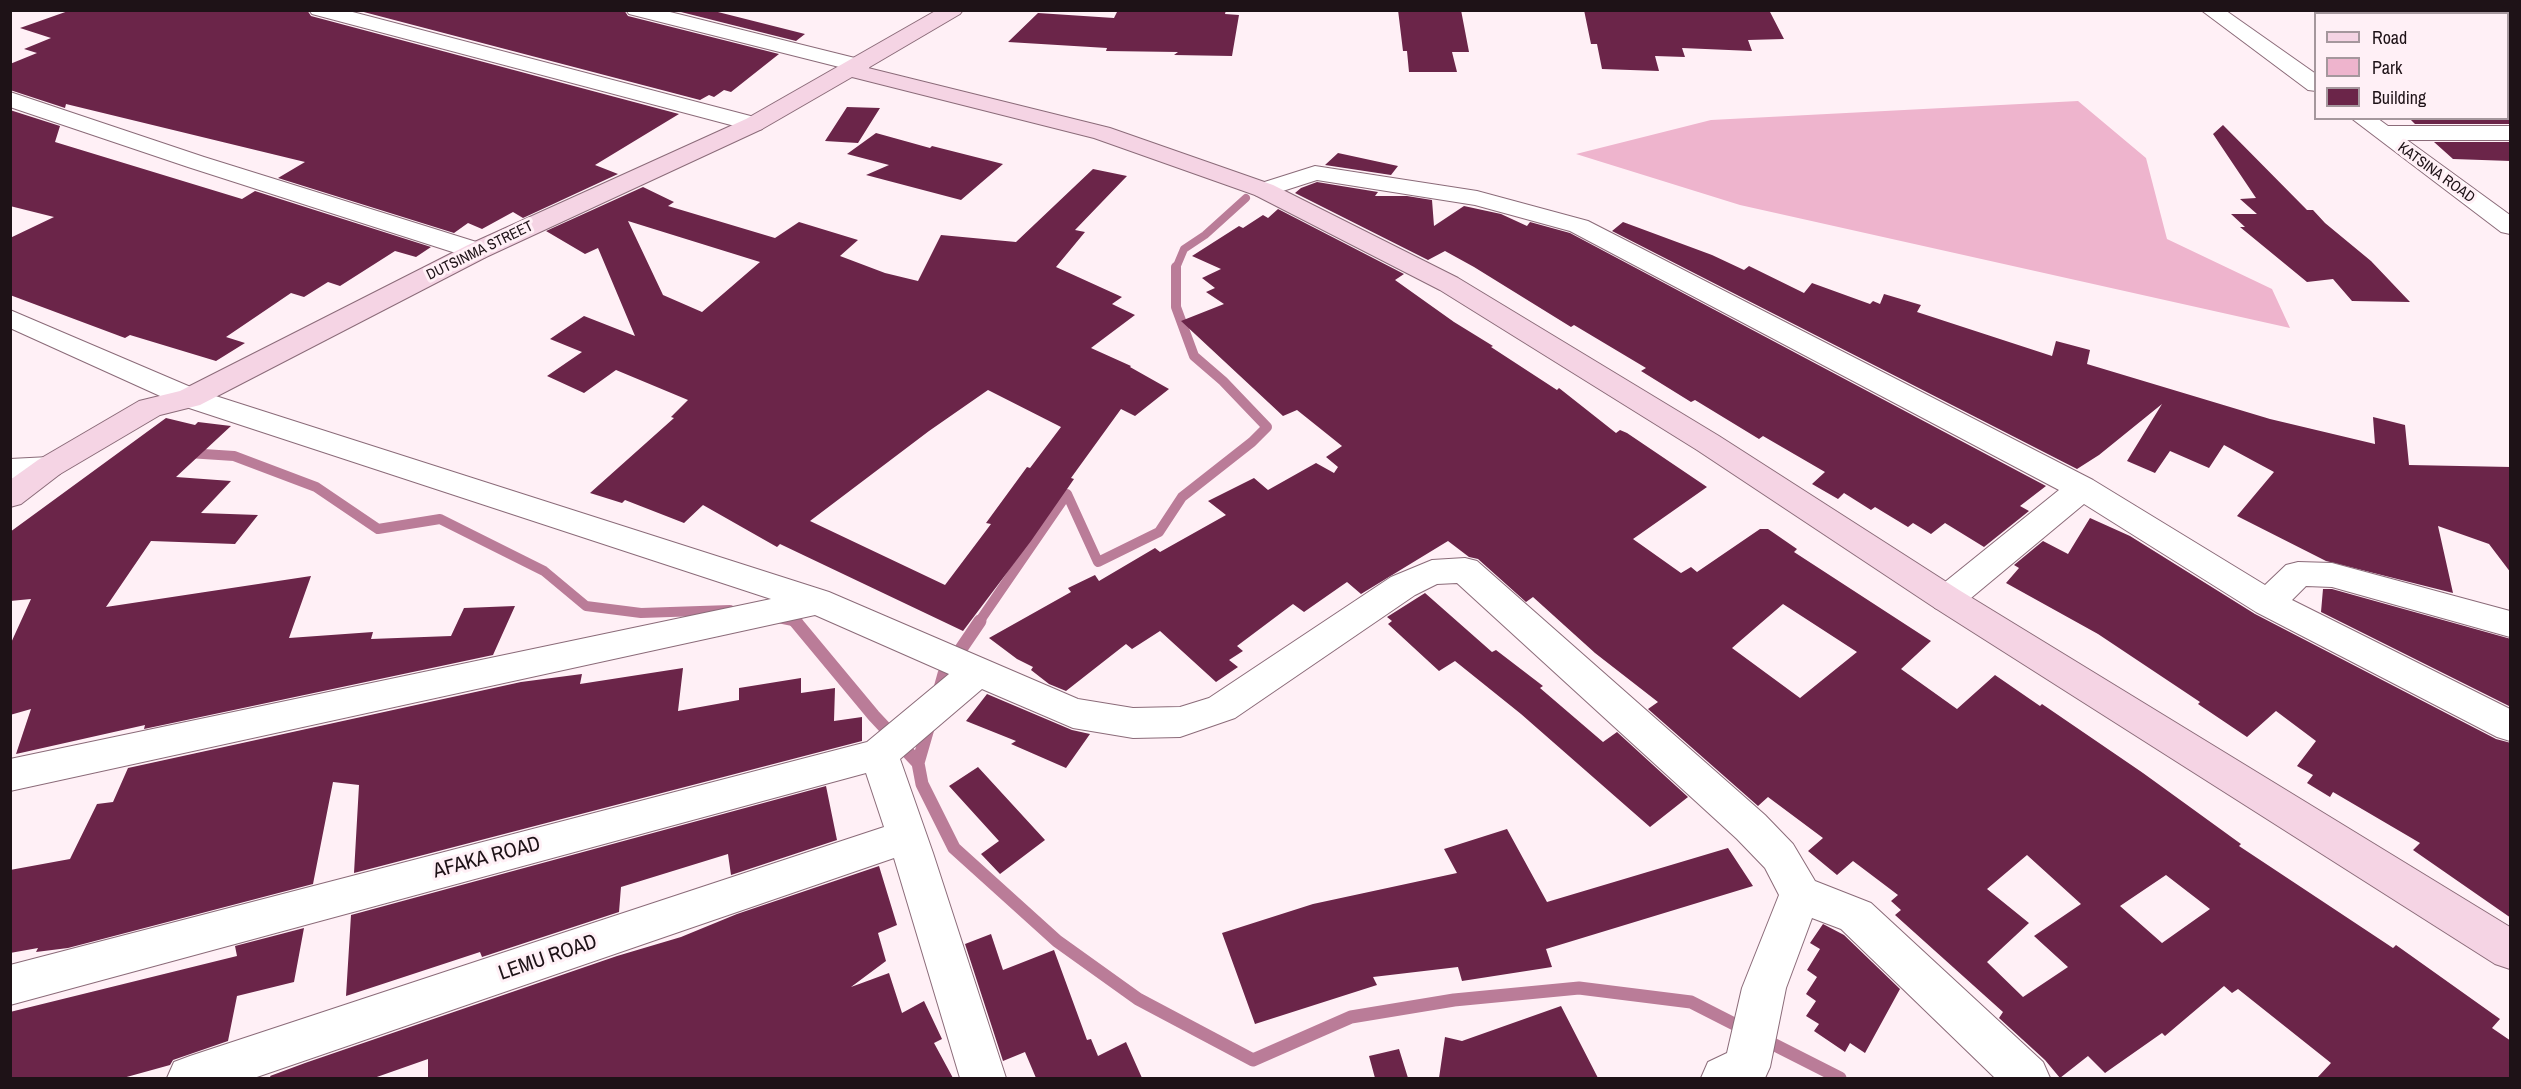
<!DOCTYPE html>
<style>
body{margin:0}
#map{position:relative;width:2521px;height:1089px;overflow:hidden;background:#fff0f6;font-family:"Archivo Narrow",sans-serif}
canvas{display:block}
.frame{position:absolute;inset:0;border:12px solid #1e1217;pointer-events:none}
.legend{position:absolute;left:2314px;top:12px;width:195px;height:108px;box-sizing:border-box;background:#fff0f6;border:2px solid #a5979d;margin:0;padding:8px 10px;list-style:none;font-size:18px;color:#1e1217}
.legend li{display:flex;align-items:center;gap:12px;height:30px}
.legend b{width:30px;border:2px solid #a5979d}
</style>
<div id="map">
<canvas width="2521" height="1089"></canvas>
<div class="frame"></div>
<ul class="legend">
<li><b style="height:8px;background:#f5d4e4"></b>Road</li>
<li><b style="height:16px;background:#eeb4cd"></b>Park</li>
<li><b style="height:16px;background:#6b2549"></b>Building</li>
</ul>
</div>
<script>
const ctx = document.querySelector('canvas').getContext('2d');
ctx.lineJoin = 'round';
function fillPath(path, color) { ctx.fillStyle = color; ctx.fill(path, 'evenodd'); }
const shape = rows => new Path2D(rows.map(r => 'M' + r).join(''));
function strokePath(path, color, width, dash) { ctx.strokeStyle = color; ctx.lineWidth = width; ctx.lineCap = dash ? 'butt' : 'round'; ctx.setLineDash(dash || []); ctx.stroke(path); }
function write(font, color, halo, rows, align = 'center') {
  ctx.font = font + ' "Archivo Narrow",sans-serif'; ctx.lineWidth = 6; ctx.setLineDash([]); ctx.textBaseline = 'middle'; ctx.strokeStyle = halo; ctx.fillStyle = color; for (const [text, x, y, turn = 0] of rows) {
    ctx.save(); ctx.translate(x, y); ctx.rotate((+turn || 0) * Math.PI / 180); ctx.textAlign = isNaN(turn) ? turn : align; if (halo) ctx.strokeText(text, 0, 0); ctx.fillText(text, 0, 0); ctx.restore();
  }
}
const green = shape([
 [2078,101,2146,158,2167,239,2272,289,2290,328,1740,205,1576,154,1711,120]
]);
const streamFar2 = shape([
 [1176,268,1184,249,1205,235,1246,198]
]);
const streamFar1 = shape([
 [188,453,234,456,316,487,378,529,440,519,544,571,586,606,641,613,730,610],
 [778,618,798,622],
 [979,622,1067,494,1098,562,1159,532,1182,497,1252,442,1267,427,1223,381,1194,356,1176,307,1176,267]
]);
const stream = shape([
 [795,621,874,716,918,763],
 [939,692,944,674,980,621],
 [929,725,918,763,922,784,954,848,1057,941,1138,999,1253,1060,1351,1017,1454,1000,1579,988,1691,1002,1746,1030],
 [1763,1039,1840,1078]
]);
const building = shape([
 [71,10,307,10,311,16,679,114,595,165,618,174,523,218,513,212,482,229,468,223,454,233,278,178,305,162,66,104,65,108,10,90,10,64,37,53,24,49,51,38,20,28],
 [356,10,624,10,628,16,779,54,731,92,724,90,714,97,709,95,700,100],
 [673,10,710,10,805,34,796,41],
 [1118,10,1226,10,1225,14,1239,15,1232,56,1174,55,1178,52,1106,51,1107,48,1008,42,1038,13,1114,18],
 [1398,10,1461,10,1469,52,1452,52,1457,72,1409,72,1407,51,1403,51],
 [1584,10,1769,10,1784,39,1748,40,1752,51,1682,48,1685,57,1655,56,1659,71,1602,69,1597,44,1591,44],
 [847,107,880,108,858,143,825,141],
 [10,110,60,126,55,142,242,199,255,191,431,247,416,257,395,251,340,286,328,282,304,297,291,293,226,337,245,343,216,361,130,335,125,338,10,295,10,238,54,217,10,206],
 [2409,118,2511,118,2511,124,2415,124],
 [2223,125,2307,210,2313,210,2325,223,2371,261,2410,302,2352,301,2333,279,2307,282,2240,227,2245,227,2231,214,2257,214,2240,199,2256,198,2213,134],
 [876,133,930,148,932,146,1003,164,961,200,866,175,889,165,847,154],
 [2434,142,2511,142,2511,161,2453,159],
 [1338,153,1398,166,1391,175,1325,165],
 [1093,169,1127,176,1075,230,1085,232,1056,267,1122,297,1112,304,1135,315,1091,348,1131,366,1130,367,1169,389,1135,416,1121,409,1071,478,1074,479,1031,541,963,631,780,544,777,547,703,505,684,523,625,500,622,503,590,493,674,418,671,417,688,400,616,370,584,393,547,376,582,352,550,339,584,316,635,336,598,248,585,254,546,231,643,187,674,202,668,206,775,238,799,222,858,240,840,256,885,273,918,281,941,235,1016,242],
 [628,221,760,262,702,312,663,295],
 [988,390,1061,427,1030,468,1027,467,986,523,991,524,945,585,810,521,929,431],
 [1317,182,1378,192,1375,196,1407,196,1432,200,1434,226,1464,206,1501,214,1527,226,1530,222,1570,233,2046,486,2020,506,2029,511,1984,547,1945,523,1931,534,1913,523,1908,527,1875,507,1871,510,1844,493,1838,499,1812,484,1825,472,1763,436,1759,439,1695,400,1691,402,1641,371,1646,368,1574,325,1571,327,1474,267,1445,251,1428,260,1295,193,1301,188],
 [1278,209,1404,274,1395,280,1454,322,1493,346,1491,347,1557,390,1559,388,1616,433,1620,430,1627,433,1707,487,1633,539,1681,573,1691,567,1697,572,1760,529,1768,529,1797,549,1794,552,1931,641,1901,669,1957,709,1995,675,2040,706,2042,704,2143,773,2241,844,2239,846,2393,948,2396,945,2500,1019,2492,1028,2511,1041,2511,1078,2317,1078,2331,1063,2238,989,2232,993,2224,986,2165,1036,2162,1033,2105,1073,2088,1056,2060,1078,2045,1060,1999,1018,2003,1012,1895,915,1901,910,1891,901,1898,895,1853,861,1837,875,1808,851,1823,838,1768,797,1758,806,1648,709,1658,702,1595,653,1533,597,1526,602,1478,559,1469,557,1448,541,1361,594,1347,582,1304,612,1293,604,1237,646,1243,651,1229,660,1238,667,1216,682,1160,631,1132,649,1126,644,1066,691,1049,684,1031,670,1033,667,1017,659,989,638,1071,592,1068,588,1095,575,1099,581,1155,548,1160,552,1226,515,1208,501,1254,478,1268,490,1316,463,1334,473,1338,467,1326,457,1342,446,1297,410,1283,416,1181,321,1224,304,1206,292,1215,288,1202,278,1221,269,1192,256,1239,226,1243,228,1263,215,1268,218],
 [1783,604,1857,652,1800,698,1732,648],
 [2027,855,2081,904,2034,936,2068,967,2023,997,1987,962,2029,923,1987,889],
 [2166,875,2210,909,2162,943,2120,906],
 [1623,222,1712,255,1744,270,1749,266,1804,293,1812,283,1870,304,1873,301,1880,304,1884,294,1921,305,1917,312,2052,356,2056,341,2090,350,2087,364,2270,419,2375,444,2373,417,2405,425,2409,465,2511,467,2511,573,2489,544,2438,526,2453,593,2326,561,2237,516,2274,472,2224,445,2209,468,2170,451,2155,473,2127,461,2162,404,2099,455,2077,469,1612,231],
 [166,418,195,425,198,422,231,426,176,477,231,481,201,513,258,515,235,544,151,541,106,607,311,576,289,638,373,632,371,639,451,636,464,608,515,606,493,655,144,729,145,725,16,754,31,709,10,715,10,645,31,599,10,601,10,532],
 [2090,518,2130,536,2255,614,2496,739,2511,743,2511,918,2413,850,2420,843,2333,792,2330,797,2307,783,2313,775,2297,766,2316,741,2276,711,2247,737,2198,704,2200,702,2098,634,2006,583,2019,568,2014,565,2043,541,2068,554],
 [2323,589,2332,589,2511,639,2511,707,2321,612],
 [1425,593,1492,652,1496,650,1543,686,1540,688,1603,742,1617,732,1688,797,1650,827,1521,714,1455,661,1439,671,1388,624,1392,621,1387,617],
 [683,668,678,711,739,700,739,688,801,678,801,693,835,688,834,721,862,717,862,741,354,873,359,785,333,782,313,884,68,948,36,952,38,948,10,953,10,870,70,859,97,804,113,802,128,768,521,682,582,674,580,684],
 [987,694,1072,730,1090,734,1066,768,1011,744,1016,741,966,721],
 [978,767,1045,840,1000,874,981,854,999,841,949,786],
 [826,786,837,840,731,875,728,854,621,887,619,912,482,957,480,952,346,996,351,915],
 [1507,829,1547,902,1728,848,1753,886,1546,949,1552,967,1462,981,1458,967,1373,977,1377,985,1255,1024,1222,933,1313,904,1457,873,1444,849],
 [879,866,897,925,878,933,886,961,851,987,889,973,902,1013,924,1001,942,1039,934,1043,953,1078,428,1078,428,1059,374,1078,271,1078,270,1076,305,1063,617,956,681,937,737,914],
 [1823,924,1844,935,1900,989,1865,1053,1850,1043,1845,1052,1814,1031,1819,1024,1806,1016,1816,1001,1806,994,1817,977,1807,970,1820,949,1810,943],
 [304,928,294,982,237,996,228,1041,173,1060,170,1065,123,1078,10,1078,10,1012,237,956,235,946],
 [991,934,1003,970,1054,950,1087,1040,1091,1039,1098,1056,1126,1042,1142,1078,1036,1078,1025,1052,1003,1061,965,944],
 [1561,1006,1598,1078,1439,1078,1445,1037,1462,1041],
 [1399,1049,1408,1078,1375,1078,1369,1056]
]);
const street = shape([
 [309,10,345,10,762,119,765,124,762,129,754,131,746,129,312,14,309,10],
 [626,10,662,10,867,61,870,66,867,71,859,72,629,14,626,10],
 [2201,10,2225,10,2316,74,2316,91,2308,90,2201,10],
 [2461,10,2483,10,2485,14,2463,14,2461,10],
 [2508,29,2510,29,2510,43,2508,43,2508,29],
 [10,92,204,157,486,245,490,251,486,257,477,259,468,257,188,167,10,107,10,92],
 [2351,118,2377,118,2388,126,2510,126,2510,140,2407,140,2510,215,2510,234,2501,232,2351,118],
 [1315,166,1477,191,1588,221,2093,480,2265,585,2286,565,2298,562,2332,563,2510,611,2510,637,2332,587,2306,586,2292,600,2510,709,2510,741,2497,737,2256,612,2084,504,1959,608,1947,612,1935,608,1930,599,1935,590,2059,490,1570,231,1475,205,1317,180,1264,197,1255,195,1252,190,1255,185,1315,166],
 [10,310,200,391,829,592,1078,699,1133,708,1180,707,1209,698,1391,577,1432,560,1465,558,1477,561,1765,815,1793,844,1815,881,1871,903,2043,1062,2050,1078,1995,1078,1841,929,1812,918,1786,988,1770,1067,1765,1078,1701,1078,1708,1062,1727,1053,1742,988,1779,895,1765,868,1737,839,1457,583,1437,584,1415,595,1235,718,1180,737,1133,738,1073,728,982,689,900,759,933,853,1006,1078,960,1078,894,858,254,1078,167,1078,174,1062,190,1056,884,827,866,773,10,1005,10,965,867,742,949,674,815,615,10,791,10,759,771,599,180,405,10,328,10,310],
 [49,457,60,460,65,467,60,474,49,477,10,479,10,459,49,457]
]);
const secondary = shape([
 [937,10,963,10,960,14,868,68,1110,128,1273,185,1458,278,1719,436,1959,590,2510,927,2510,969,2495,964,1935,608,1697,450,1440,290,1255,195,1094,138,852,77,762,129,486,257,200,405,160,415,60,474,21,504,10,507,10,480,38,460,139,401,180,391,468,245,746,119,937,10]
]);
const farStreetnames = [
 ["KATSINA ROAD",2436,173,36],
 ["DUTSINMA STREET",480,251,-26]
];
const nearStreetnames = [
 ["AFAKA ROAD",487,858,-15],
 ["LEMU ROAD",548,958,-19]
];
fillPath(green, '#eeb4cd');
strokePath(streamFar2, '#ba7c98', 8);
strokePath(streamFar1, '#ba7c98', 10);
strokePath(stream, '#ba7c98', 13);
fillPath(building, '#6b2549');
strokePath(street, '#8b6b79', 2);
strokePath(secondary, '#8b6b79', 2);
fillPath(street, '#fff');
fillPath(secondary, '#f5d4e4');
write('15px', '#1e1217', '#fff0f6', farStreetnames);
write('21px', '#1e1217', '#fff0f6', nearStreetnames);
</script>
